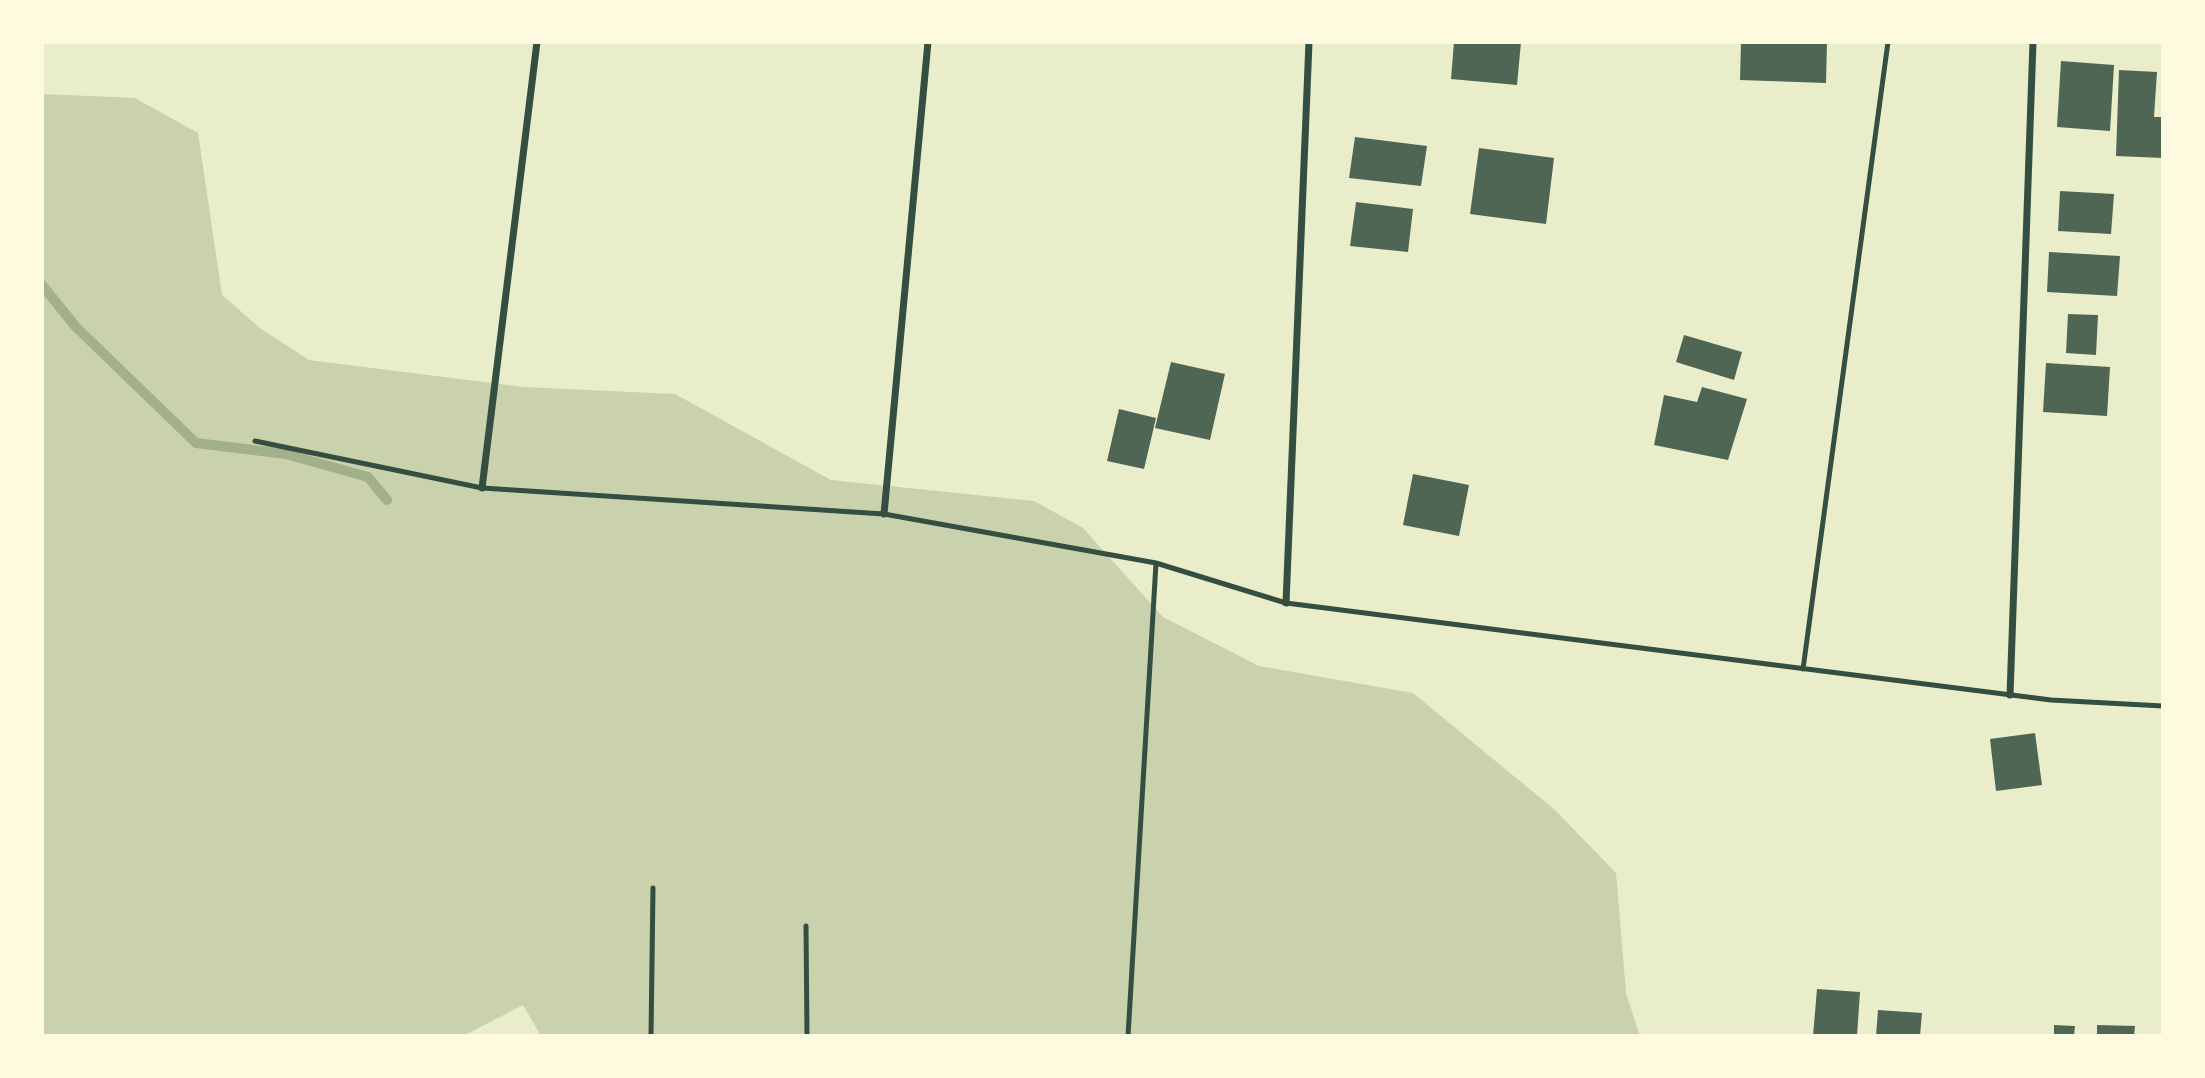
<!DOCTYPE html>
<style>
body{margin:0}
#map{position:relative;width:2205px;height:1078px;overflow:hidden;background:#e9edc9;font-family:"Source Sans 3",sans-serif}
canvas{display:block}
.frame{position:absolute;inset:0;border:44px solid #fefae0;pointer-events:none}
</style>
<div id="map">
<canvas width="2205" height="1078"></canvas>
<div class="frame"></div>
</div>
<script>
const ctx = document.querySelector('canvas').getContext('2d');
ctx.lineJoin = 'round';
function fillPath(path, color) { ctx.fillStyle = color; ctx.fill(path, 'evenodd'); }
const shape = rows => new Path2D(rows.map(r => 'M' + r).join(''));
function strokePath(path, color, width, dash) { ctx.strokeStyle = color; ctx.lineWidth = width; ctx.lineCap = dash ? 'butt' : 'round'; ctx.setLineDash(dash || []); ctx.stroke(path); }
const green = shape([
 [42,94,135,98,198,133,222,295,260,328,309,360,523,387,675,394,831,480,1034,501,1083,528,1163,617,1259,666,1413,693,1555,810,1616,873,1626,993,1640,1036,541,1036,523,1005,463,1036,42,1036]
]);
const stream = shape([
 [42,285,76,327,196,443,286,454,368,477,387,500]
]);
const building = shape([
 [1454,42,1521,42,1517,85,1451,79],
 [1741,42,1827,42,1826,83,1740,80],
 [2061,61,2114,65,2110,131,2057,127],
 [2119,70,2157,72,2154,117,2163,117,2163,158,2116,156],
 [1355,137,1427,146,1421,186,1349,178],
 [1479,148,1554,158,1546,224,1470,214],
 [2060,191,2114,194,2111,234,2058,231],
 [1356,202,1413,209,1408,252,1350,246],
 [2049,252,2120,256,2117,296,2047,292],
 [2068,314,2098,315,2096,355,2066,353],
 [1684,335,1742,352,1734,380,1676,362],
 [1171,362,1225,374,1210,440,1155,428],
 [2046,363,2110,367,2107,416,2043,412],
 [1702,387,1747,399,1728,460,1654,445,1664,395,1697,402],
 [1119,409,1156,418,1144,469,1107,461],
 [1413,474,1469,485,1459,536,1403,525],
 [2035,733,2042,785,1996,791,1990,739],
 [1817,989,1860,992,1857,1036,1813,1036],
 [1878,1010,1922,1013,1920,1036,1876,1036],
 [2054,1025,2075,1026,2074,1036,2054,1036],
 [2097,1025,2135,1026,2134,1036,2097,1036]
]);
const service = shape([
 [255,441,482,488,884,514,1156,563,1286,603,2051,700,2163,706],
 [1803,669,1888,42],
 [806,926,807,1036],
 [651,1036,653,888],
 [1128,1036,1156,563]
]);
const minor = shape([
 [482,488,537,42],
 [884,514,928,42],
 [1286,603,1309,42],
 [2010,695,2033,42]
]);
fillPath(green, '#cad2ad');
strokePath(stream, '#a3b18a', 10);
fillPath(building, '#4f6655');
strokePath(service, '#344e41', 5);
strokePath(minor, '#344e41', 7);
</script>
